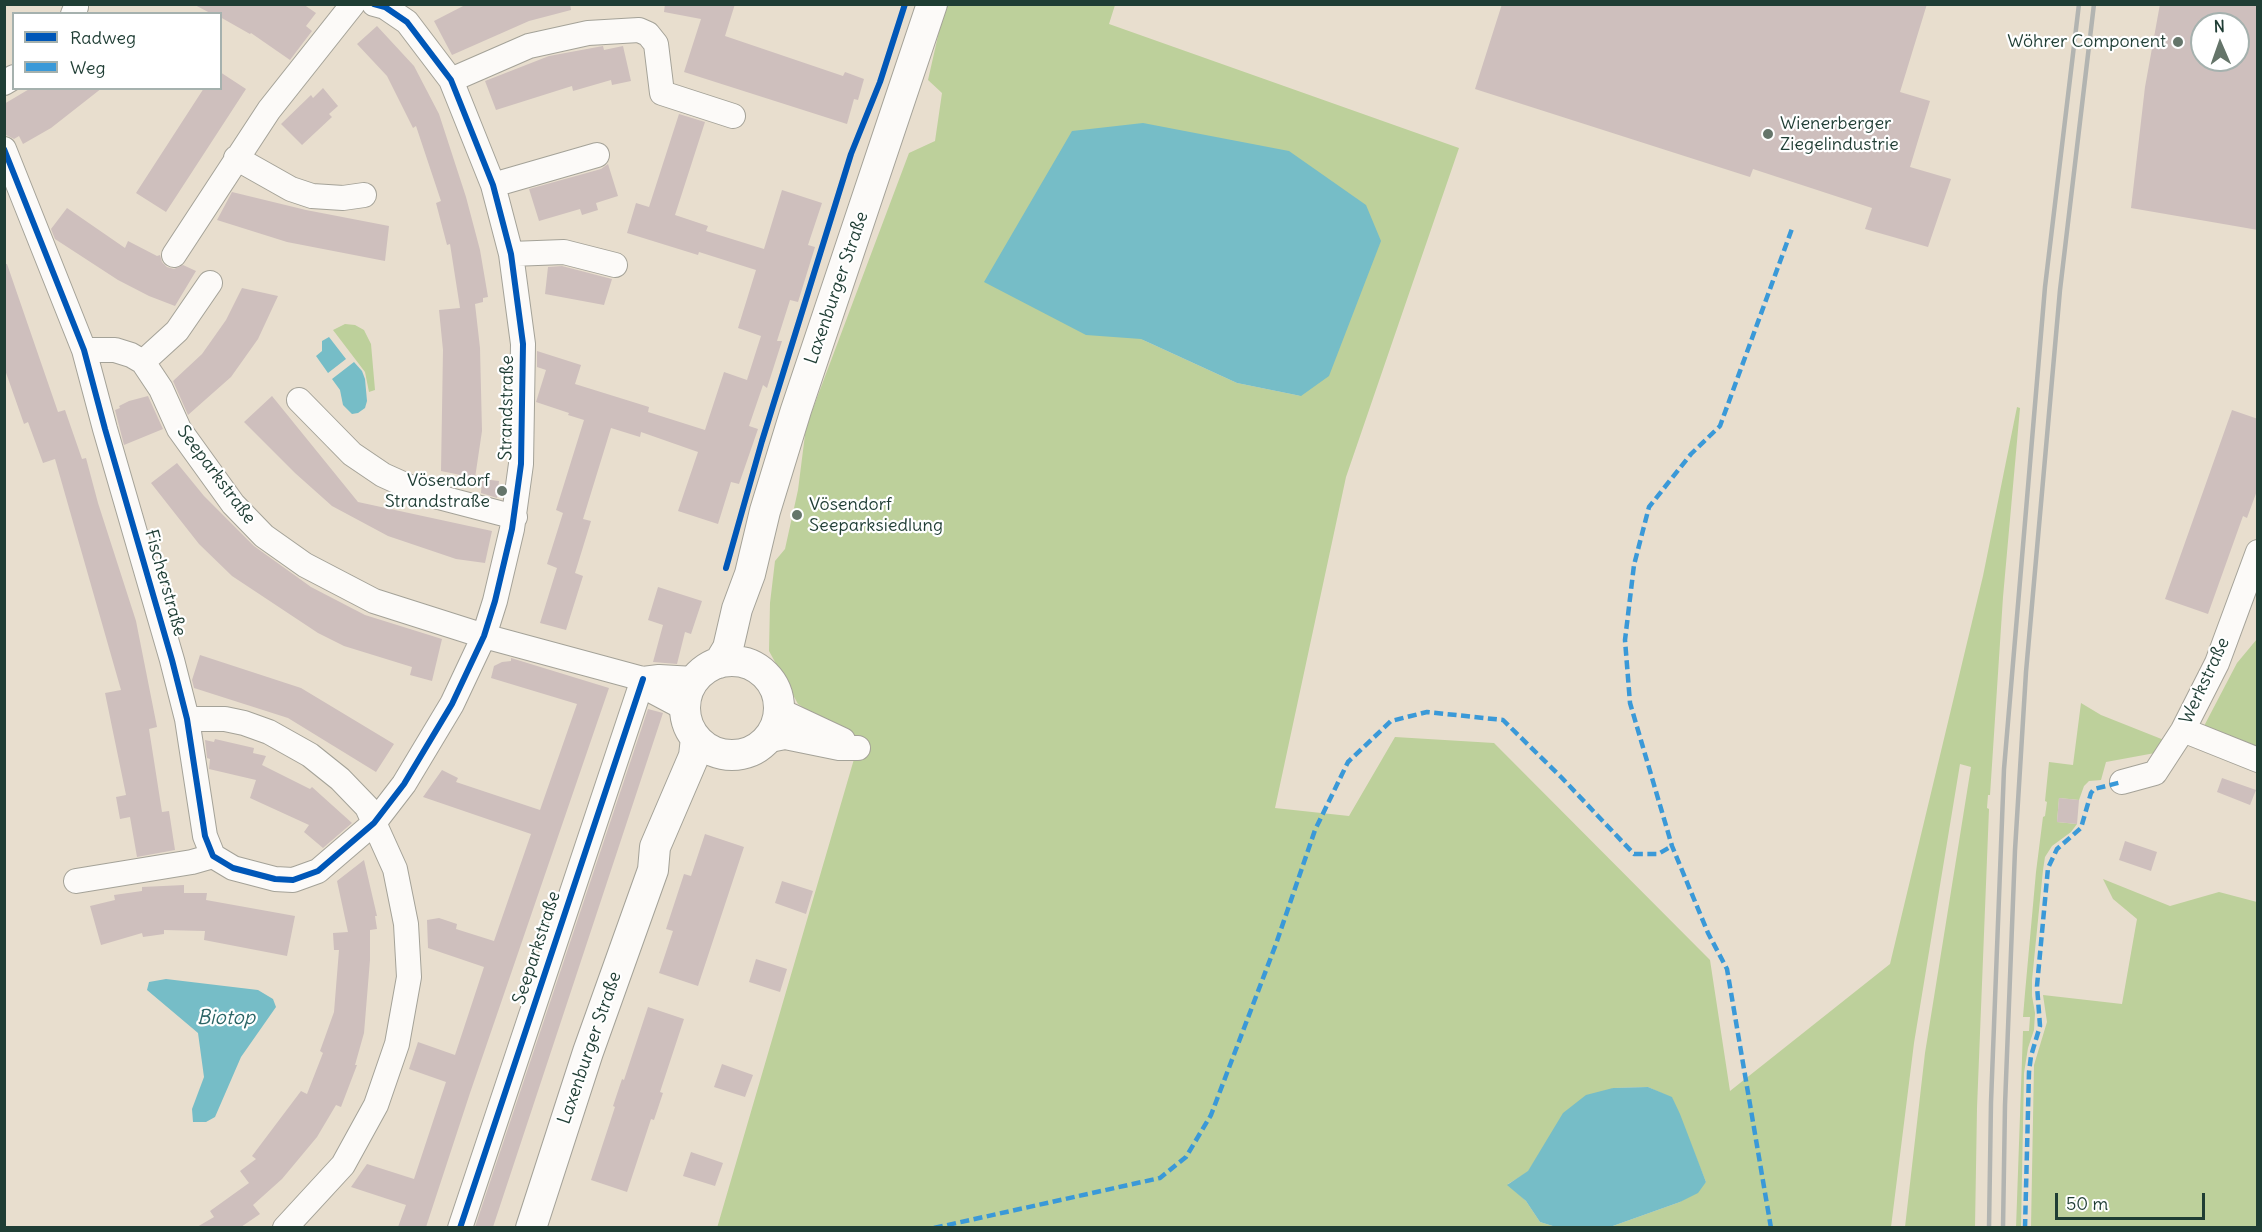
<!DOCTYPE html>
<meta charset="utf-8">
<style>
body{margin:0}
#map{position:relative;width:2262px;height:1232px;overflow:hidden;background:#e8dece;font-family:Delius,sans-serif}
canvas{display:block}
.frame{position:absolute;inset:0;border:6px solid #1f3d34;pointer-events:none}
.legend{position:absolute;left:12px;top:12px;width:210px;height:78px;box-sizing:border-box;background:#fff;border:2px solid #a5b1ae;margin:0;padding:8px 10px;list-style:none;font-size:18px;color:#1f3d34}
.legend li{display:flex;align-items:center;gap:12px;height:30px}
.legend b{width:30px;border:2px solid #a5b1ae}
.north{position:absolute;left:2190px;top:12px;width:60px;height:60px;box-sizing:border-box;background:#fff;border:2px solid #a5b1ae;border-radius:50%;rotate:358deg;font-size:16px;font-weight:700;line-height:24px;text-align:center;color:#1f3d34}
.north::after{content:'';display:block;margin:auto;width:21px;height:27px;background:#65756a;clip-path:polygon(50% 0,100% 100%,50% 72%,0 100%)}
.scale{position:absolute;left:2055px;top:1193px;width:150px;height:27px;box-sizing:border-box;border:3px solid #1f3d34;border-top:0;padding-left:8px;font-size:18px;line-height:21px;white-space:nowrap;color:#1f3d34;-webkit-text-stroke:4px #fff;paint-order:stroke}
</style>
<div id="map">
<canvas width="2262" height="1232"></canvas>
<div class="frame"></div>
<ul class="legend">
<li><b style="height:8px;background:#0057b8"></b>Radweg</li>
<li><b style="height:8px;background:#3a99d8"></b>Weg</li>
</ul>
<div class="north">N</div>
<div class="scale">50 m</div>
</div>
<script>
const ctx = document.querySelector('canvas').getContext('2d');
ctx.lineJoin = 'round';
function fillPath(path, color) { ctx.fillStyle = color; ctx.fill(path, 'evenodd'); }
const shape = rows => new Path2D(rows.map(r => 'M' + r).join(''));
function strokePath(path, color, width, dash) { ctx.strokeStyle = color; ctx.lineWidth = width; ctx.lineCap = dash ? 'butt' : 'round'; ctx.setLineDash(dash || []); ctx.stroke(path); }
function write(font, color, halo, rows, align = 'center') {
  ctx.font = font + ' Delius,sans-serif'; ctx.lineWidth = 4.5; ctx.setLineDash([]); ctx.textBaseline = 'middle'; ctx.strokeStyle = halo; ctx.fillStyle = color; for (const [text, x, y, turn = 0] of rows) {
    ctx.save(); ctx.translate(x, y); ctx.rotate((+turn || 0) * Math.PI / 180); ctx.textAlign = isNaN(turn) ? turn : align; if (halo) ctx.strokeText(text, 0, 0); ctx.fillText(text, 0, 0); ctx.restore();
  }
}
const green = shape([
 [945,5,1115,5,1109,24,1459,148,1346,477,1275,808,1349,816,1395,737,1494,743,1710,960,1730,1091,1890,964,1983,576,2017,407,2020,408,2003,597,1990,795,1988,795,1987,808,1989,809,1977,1108,1975,1227,1905,1227,1925,1053,1971,767,1960,764,1914,1043,1891,1227,1610,1227,1680,1202,1706,1182,1672,1098,1648,1087,1613,1088,1541,1151,1528,1172,1508,1184,1526,1201,1540,1222,1556,1227,717,1228,859,742,798,704,769,651,770,603,775,561,785,549,798,490,806,427,909,153,935,141,942,93,928,80],
 [1141,339,1301,396,1237,383],
 [345,324,355,325,364,330,371,344,375,390,369,392,365,372,333,330],
 [2257,639,2257,750,2203,728,2237,663],
 [2081,703,2101,715,2169,742,2155,753,2106,762,2101,780,2089,781,2084,786,2079,800,2059,798,2057,822,2077,824,2071,832,2052,846,2045,857,2043,870,2032,980,2032,996,2035,1013,2034,1030,2028,1048,2024,1073,2021,1227,2016,1228,2023,1031,2029,1031,2030,1017,2023,1017,2025,993,2036,872,2043,817,2045,816,2047,802,2045,801,2049,762,2073,765],
 [2103,879,2170,906,2219,892,2257,902,2257,1227,2031,1227,2034,1065,2047,1022,2043,995,2122,1004,2137,919,2113,899]
]);
const water = shape([
 [1143,123,1289,151,1366,205,1381,241,1329,376,1301,396,1237,383,1141,339,1086,335,984,282,1072,131],
 [329,337,346,359,328,373,316,356,322,351,322,341],
 [354,362,362,371,365,379,367,401,365,408,358,413,352,414,343,405,340,390,332,379],
 [166,979,258,990,273,999,276,1007,241,1057,215,1117,206,1122,193,1122,192,1109,204,1077,198,1033,147,990,149,982],
 [1648,1087,1672,1097,1680,1114,1706,1182,1698,1193,1680,1202,1610,1227,1556,1227,1540,1222,1526,1201,1507,1185,1528,1171,1563,1113,1586,1095,1613,1088]
]);
const building = shape([
 [193,4,303,4,316,13,306,26,312,31,290,60,251,33,250,34,220,17,220,14,212,14],
 [467,4,570,4,571,10,529,21,452,55,434,21],
 [665,4,735,4,725,36,843,76,845,72,864,79,858,100,854,99,847,124,684,72,701,19,664,12],
 [1502,4,1927,4,1900,92,1930,101,1910,167,1951,179,1928,247,1865,229,1872,208,1753,169,1750,177,1475,89],
 [2160,4,2258,4,2258,230,2131,208,2145,87],
 [2202,24,2238,24,2238,60,2202,60],
 [377,26,414,66,439,114,466,197,480,250,488,297,483,298,483,302,475,304,480,348,482,431,475,478,441,471,443,350,439,310,460,308,450,244,447,245,436,203,441,201,416,126,413,128,387,76,357,44],
 [603,46,604,50,623,46,631,81,612,85,611,80,573,91,572,86,496,110,485,81,549,56],
 [220,72,246,89,166,212,136,193,204,88,220,88],
 [31,88,102,88,51,128,23,144,19,136,14,139,6,135,4,104],
 [323,88,338,106,329,114,332,117,302,145,281,124,311,95,313,98],
 [679,114,705,122,675,215,708,226,706,231,764,249,782,190,822,203,808,245,815,247,798,302,790,300,777,341,782,341,767,388,763,385,749,426,758,429,739,484,731,482,718,524,678,511,698,452,641,432,640,437,611,428,583,519,591,521,575,573,583,576,566,630,540,623,557,568,547,564,563,513,556,510,584,420,568,415,569,413,536,402,546,370,537,367,537,351,581,365,575,384,649,407,648,412,705,430,724,372,747,380,761,336,738,328,756,270,699,252,698,255,627,233,636,203,649,207],
 [608,164,618,196,596,203,598,210,582,215,580,209,539,221,529,189,601,169],
 [232,192,306,210,389,226,385,261,287,242,217,220],
 [67,208,125,248,128,241,157,256,160,255,162,262,167,267,174,269,183,265,196,271,175,306,149,296,118,280,55,239,51,229],
 [4,264,7,264,58,412,65,410,82,459,86,458,98,503,136,621,157,727,149,729,162,812,169,811,175,850,137,857,130,817,120,819,116,797,126,795,105,693,121,690,55,459,43,463,28,422,24,424,4,367],
 [562,266,612,279,604,305,545,294,548,267],
 [242,288,278,296,258,339,231,377,188,415,173,381,202,354,226,320],
 [148,396,163,429,124,445,115,410,120,408,119,406,129,401],
 [272,396,358,502,492,531,485,563,456,559,388,536,332,506,295,473,244,422],
 [2232,410,2258,419,2258,488,2247,518,2243,516,2208,614,2165,599],
 [177,463,204,496,254,546,311,587,365,615,442,639,432,681,410,675,412,667,344,646,318,633,232,576,199,544,151,483],
 [482,479,499,481,497,498,481,493],
 [658,587,702,601,691,634,685,632,677,664,653,662,663,625,648,620],
 [200,655,301,688,394,744,376,772,288,718,194,688,192,680],
 [511,658,609,688,470,1093,426,1227,398,1227,406,1205,351,1187,367,1164,414,1179,446,1082,409,1069,418,1042,455,1055,484,967,428,948,427,920,439,918,457,924,456,929,494,941,531,834,423,797,442,770,458,778,456,782,540,810,577,704,491,678,494,666,502,662,511,661],
 [648,709,663,713,493,1227,475,1227],
 [215,739,254,748,253,753,266,756,262,765,310,789,312,787,352,823,323,848,304,832,309,825,250,798,256,780,209,769,210,759,207,758,205,740,214,742],
 [2222,778,2256,790,2250,805,2217,792],
 [2059,798,2079,800,2077,824,2057,822],
 [705,834,744,847,698,986,659,973,673,931,666,929,684,874,691,876],
 [2125,841,2157,852,2151,871,2119,860],
 [364,860,377,916,375,916,377,929,370,930,370,960,364,1033,355,1065,357,1065,341,1107,336,1105,317,1137,282,1179,253,1205,260,1214,241,1227,197,1227,214,1217,210,1211,249,1183,240,1171,256,1159,252,1156,301,1091,307,1094,323,1053,320,1051,334,1012,339,950,334,950,333,933,348,932,337,881],
 [782,881,813,891,806,914,775,903],
 [184,885,184,893,207,893,206,900,295,916,287,956,204,940,205,931,164,930,164,934,143,937,142,933,101,945,90,906,115,900,114,895,142,891,142,887],
 [756,959,787,969,780,992,749,982],
 [648,1007,684,1019,660,1092,663,1093,654,1120,651,1119,627,1192,591,1180,615,1107,613,1106,622,1079,624,1080],
 [722,1064,753,1075,745,1097,714,1087],
 [691,1152,723,1163,715,1186,683,1176]
]);
const minor = shape([
 [73,14,76,7],
 [451,80,529,46,588,33,639,30,648,34,656,44,662,93,733,116],
 [4,83,14,77],
 [4,149,84,350,105,429,172,660,187,719,205,836,213,856,233,868,275,879,293,880,318,871,374,823,404,784,452,704,484,636,495,601,512,529,521,464,523,344,511,254,493,185,451,80,407,22,385,7,374,4],
 [236,158,291,189,312,196,343,198,364,195],
 [493,185,597,155],
 [511,254,564,252,615,265],
 [174,255,269,110,353,4],
 [84,350,115,350,131,355,143,362,161,389,179,429,233,504,264,536,305,565,374,601,484,636,643,679,659,677,694,679],
 [143,362,177,331,210,283],
 [299,400,352,454,383,475,423,493,515,517],
 [643,679,654,692,686,709],
 [779,710,843,740],
 [187,719,225,719,244,723,269,732,310,755,340,779,367,807,395,869,406,924,409,977,397,1044,376,1105,343,1165,285,1228],
 [2183,730,2258,760],
 [765,741,785,737,839,748,858,748],
 [2122,782,2155,773,2183,730,2217,663,2258,552],
 [76,881,192,862,213,856],
 [460,1228,643,679]
]);
const major = shape([
 '685 708a47 47 0 1 1 94 0a47 47 0 1 1-94 0Z',
 [719,663,728,648,737,609,750,574,765,511,796,410,932,4],
 [531,1228,588,1052,653,870,655,847,694,756,696,738]
]);
const rail = shape([
 [1989,1228,1991,1102,2004,769,2045,287,2079,4],
 [2003,1228,2005,1105,2015,850,2026,672,2060,290,2094,4]
]);
const quiet = shape([
 [934,1228,1160,1178,1186,1157,1211,1115,1276,944,1315,830,1348,762,1391,721,1427,712,1503,720,1561,777,1634,854,1658,854,1672,846],
 [1771,1228,1727,969,1708,933,1672,846,1630,703,1625,640,1634,565,1649,507,1691,454,1720,426,1793,226],
 [2025,1228,2029,1072,2031,1056,2040,1026,2037,986,2048,868,2057,849,2081,828,2091,793,2094,789,2122,782]
]);
const cycleway = shape([
 [4,149,84,350,105,429,172,660,187,719,205,836,213,856,233,868,275,879,293,880,318,871,374,823,404,784,452,704,484,636,495,601,512,529,521,464,523,344,511,254,493,185,451,80,407,22,385,7,374,4],
 [726,568,762,441,851,154,880,82,905,4],
 [460,1228,643,679]
]);
const markers = [
 [2178,42,6,"#65756a"],
 [1768,134,6,"#65756a"],
 [502,491,6,"#65756a"],
 [797,515,6,"#65756a"]
];
const poiNames = [
 ["Wöhrer Component",2166,42],
 ["Wienerberger",1780,124,"left"],
 ["Ziegelindustrie",1780,145,"left"],
 ["Vösendorf",490,481],
 ["Strandstraße",490,502],
 ["Vösendorf",809,505,"left"],
 ["Seeparksiedlung",809,526,"left"]
];
const streetNames = [
 ["Laxenburger Straße",837,288,-71],
 ["Strandstraße",507,408,-89],
 ["Seeparkstraße",216,475,53],
 ["Fischerstraße",165,583,74],
 ["Werkstraße",2205,681,-65],
 ["Seeparkstraße",537,948,-72],
 ["Laxenburger Straße",590,1048,-71]
];
const waterNames = [
 ["Biotop",226,1018]
];
fillPath(green, '#bdd09b');
fillPath(water, '#76bdc7');
fillPath(building, '#cebfbd');
strokePath(minor, '#a4a298', 26);
strokePath(major, '#a4a298', 32);
strokePath(minor, '#fcfaf8', 24);
strokePath(major, '#fcfaf8', 30);
strokePath(rail, '#b2b4b1', 4.5);
strokePath(quiet, '#3a99d8', 4.5, [9, 4.5]);
strokePath(cycleway, '#0057b8', 6);
for (const [x, y, r, color] of markers) { const dot = new Path2D(); dot.arc(x, y, r, 0, 2 * Math.PI); ctx.fillStyle = color; ctx.fill(dot); strokePath(dot, '#fff', 2); }
write('18px', '#1f3d34', '#fff', poiNames, 'right');
write('18px', '#1f3d34', '#fff', streetNames);
write('italic 20px', '#2c6566', '#fff', waterNames);
</script>
